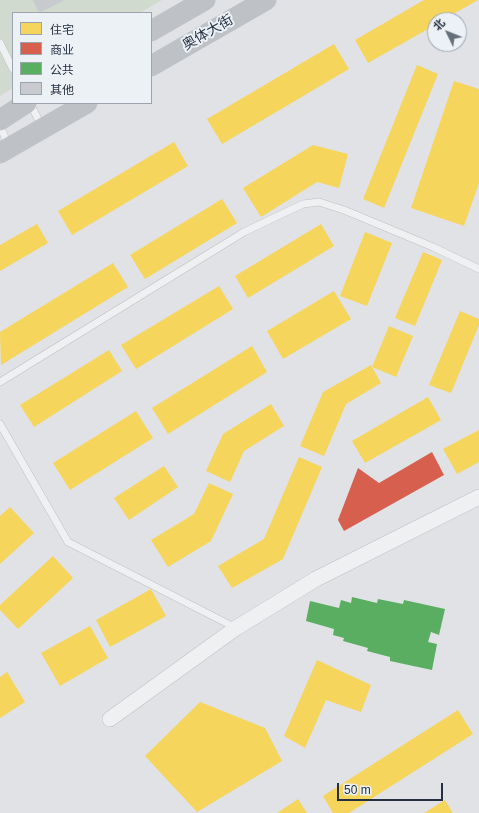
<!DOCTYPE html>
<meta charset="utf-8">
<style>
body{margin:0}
#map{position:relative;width:479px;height:813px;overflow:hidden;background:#e0e2e5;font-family:Helvetica,"Noto Sans SC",sans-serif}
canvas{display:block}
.legend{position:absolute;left:12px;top:12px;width:140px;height:92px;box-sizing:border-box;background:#ecf1f6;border:1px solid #9ca4ad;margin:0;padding:5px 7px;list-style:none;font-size:12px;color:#253040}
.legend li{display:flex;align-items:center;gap:8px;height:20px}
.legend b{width:20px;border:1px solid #9ca4ad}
.north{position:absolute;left:427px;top:12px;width:40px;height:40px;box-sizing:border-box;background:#ecf1f6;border:1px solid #9ca4ad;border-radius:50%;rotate:313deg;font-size:11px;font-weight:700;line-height:16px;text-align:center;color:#253040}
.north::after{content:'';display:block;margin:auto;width:14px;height:18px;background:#666e7a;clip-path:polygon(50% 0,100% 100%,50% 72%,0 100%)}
.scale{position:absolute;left:337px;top:783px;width:106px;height:18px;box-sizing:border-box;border:2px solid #253040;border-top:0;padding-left:5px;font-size:12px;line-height:14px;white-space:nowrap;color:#253040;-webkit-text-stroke:3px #ecf1f6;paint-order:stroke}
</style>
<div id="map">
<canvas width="479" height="813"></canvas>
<ul class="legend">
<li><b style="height:11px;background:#f6d55c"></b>住宅</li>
<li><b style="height:11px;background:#d6604d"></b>商业</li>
<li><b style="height:11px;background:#5aae61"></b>公共</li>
<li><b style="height:11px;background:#c8cacd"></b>其他</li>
</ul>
<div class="north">北</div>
<div class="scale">50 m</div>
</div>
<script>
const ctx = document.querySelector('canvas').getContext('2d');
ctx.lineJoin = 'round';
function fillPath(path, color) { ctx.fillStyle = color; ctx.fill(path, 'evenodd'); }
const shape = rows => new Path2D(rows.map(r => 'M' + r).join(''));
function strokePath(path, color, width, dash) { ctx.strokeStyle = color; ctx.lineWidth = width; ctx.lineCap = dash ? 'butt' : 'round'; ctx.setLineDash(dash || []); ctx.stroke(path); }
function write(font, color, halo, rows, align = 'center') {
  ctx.font = font + ' Helvetica,"Noto Sans SC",sans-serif'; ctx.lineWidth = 4; ctx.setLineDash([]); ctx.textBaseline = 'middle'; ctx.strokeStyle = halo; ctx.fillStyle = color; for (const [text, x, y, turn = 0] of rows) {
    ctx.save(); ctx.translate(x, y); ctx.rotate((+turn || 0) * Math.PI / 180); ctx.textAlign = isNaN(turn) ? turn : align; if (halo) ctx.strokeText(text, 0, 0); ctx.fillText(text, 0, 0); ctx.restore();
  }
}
const green = shape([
 [0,0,162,0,140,13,13,13,13,88,0,96]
]);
const homes = shape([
 [424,0,478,0,443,20,435,20,435,25,368,63,355,40],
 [334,44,349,69,222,144,207,119],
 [417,65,438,74,384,208,363,199],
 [454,81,479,89,479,183,464,226,411,208],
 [174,142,188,166,72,235,58,211],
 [313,145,348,154,339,188,317,182,261,217,243,188],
 [222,199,237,223,145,279,130,255],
 [37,224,48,243,0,271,0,245],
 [321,224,334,246,248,298,235,276],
 [365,232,392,243,367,306,340,296],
 [423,252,442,260,415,326,395,318],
 [113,263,128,287,1,365,0,332],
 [219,286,233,309,136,369,121,345],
 [334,291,351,319,283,359,267,331],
 [460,311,479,319,479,325,451,393,429,385],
 [389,326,413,336,396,377,372,367,381,383,346,404,324,456,300,446,323,392,371,365,372,367],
 [252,346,267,372,168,434,152,408],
 [109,350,122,371,34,427,20,405],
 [428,397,441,420,365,463,352,441],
 [271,404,284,426,244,451,230,482,206,471,223,434],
 [136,411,153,438,70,490,53,463],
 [479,430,479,462,457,474,443,449],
 [299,457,322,467,283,559,232,588,218,566,264,539],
 [164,466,178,487,129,520,114,498],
 [209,483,233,494,211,541,168,567,151,540,194,514],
 [10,507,34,533,0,564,0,516],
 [53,556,73,578,18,629,0,610,0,605],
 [151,589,166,616,110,647,96,620],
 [90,626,108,658,60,686,41,653],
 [317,660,371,685,361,712,326,700,305,748,284,736],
 [7,672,25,702,0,718,0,677],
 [200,702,265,728,282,761,197,812,145,756],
 [458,710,473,734,349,813,333,813,323,796],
 [298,799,307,813,277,813],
 [445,800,453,813,424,813]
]);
const shops = shape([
 [432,452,444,475,344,531,338,520,358,468,379,483]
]);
const public = shape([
 [352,597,377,603,378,599,403,604,404,600,445,609,439,635,431,632,428,642,437,644,432,670,390,661,390,657,367,651,368,648,343,641,344,638,333,635,334,629,306,621,310,601,339,608,341,600,351,603]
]);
const building = shape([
 [33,0,65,0,39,13]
]);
const lane = shape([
 [0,43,13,69],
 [30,103,42,127],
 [0,125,8,145],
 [0,382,244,232,303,204,319,202,344,210,433,247,479,269],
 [0,424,68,542,236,628]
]);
const street = shape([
 [110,719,236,628,316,579,479,497]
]);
const secondary = shape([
 [151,31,205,0],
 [151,66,266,0],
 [0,120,26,103],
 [0,153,87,103]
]);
const streetNames = [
 ["奥体大街",208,33,-30]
];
fillPath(green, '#d1dacf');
fillPath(homes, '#f6d55c');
fillPath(shops, '#d6604d');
fillPath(public, '#5aae61');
fillPath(building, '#c8cacd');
strokePath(lane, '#bec0c3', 8);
strokePath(street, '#bec0c3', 16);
strokePath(lane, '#eff0f2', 7);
strokePath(street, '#eff0f2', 15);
strokePath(secondary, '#bec1c6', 21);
write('14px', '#253040', '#ecf1f6', streetNames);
</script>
